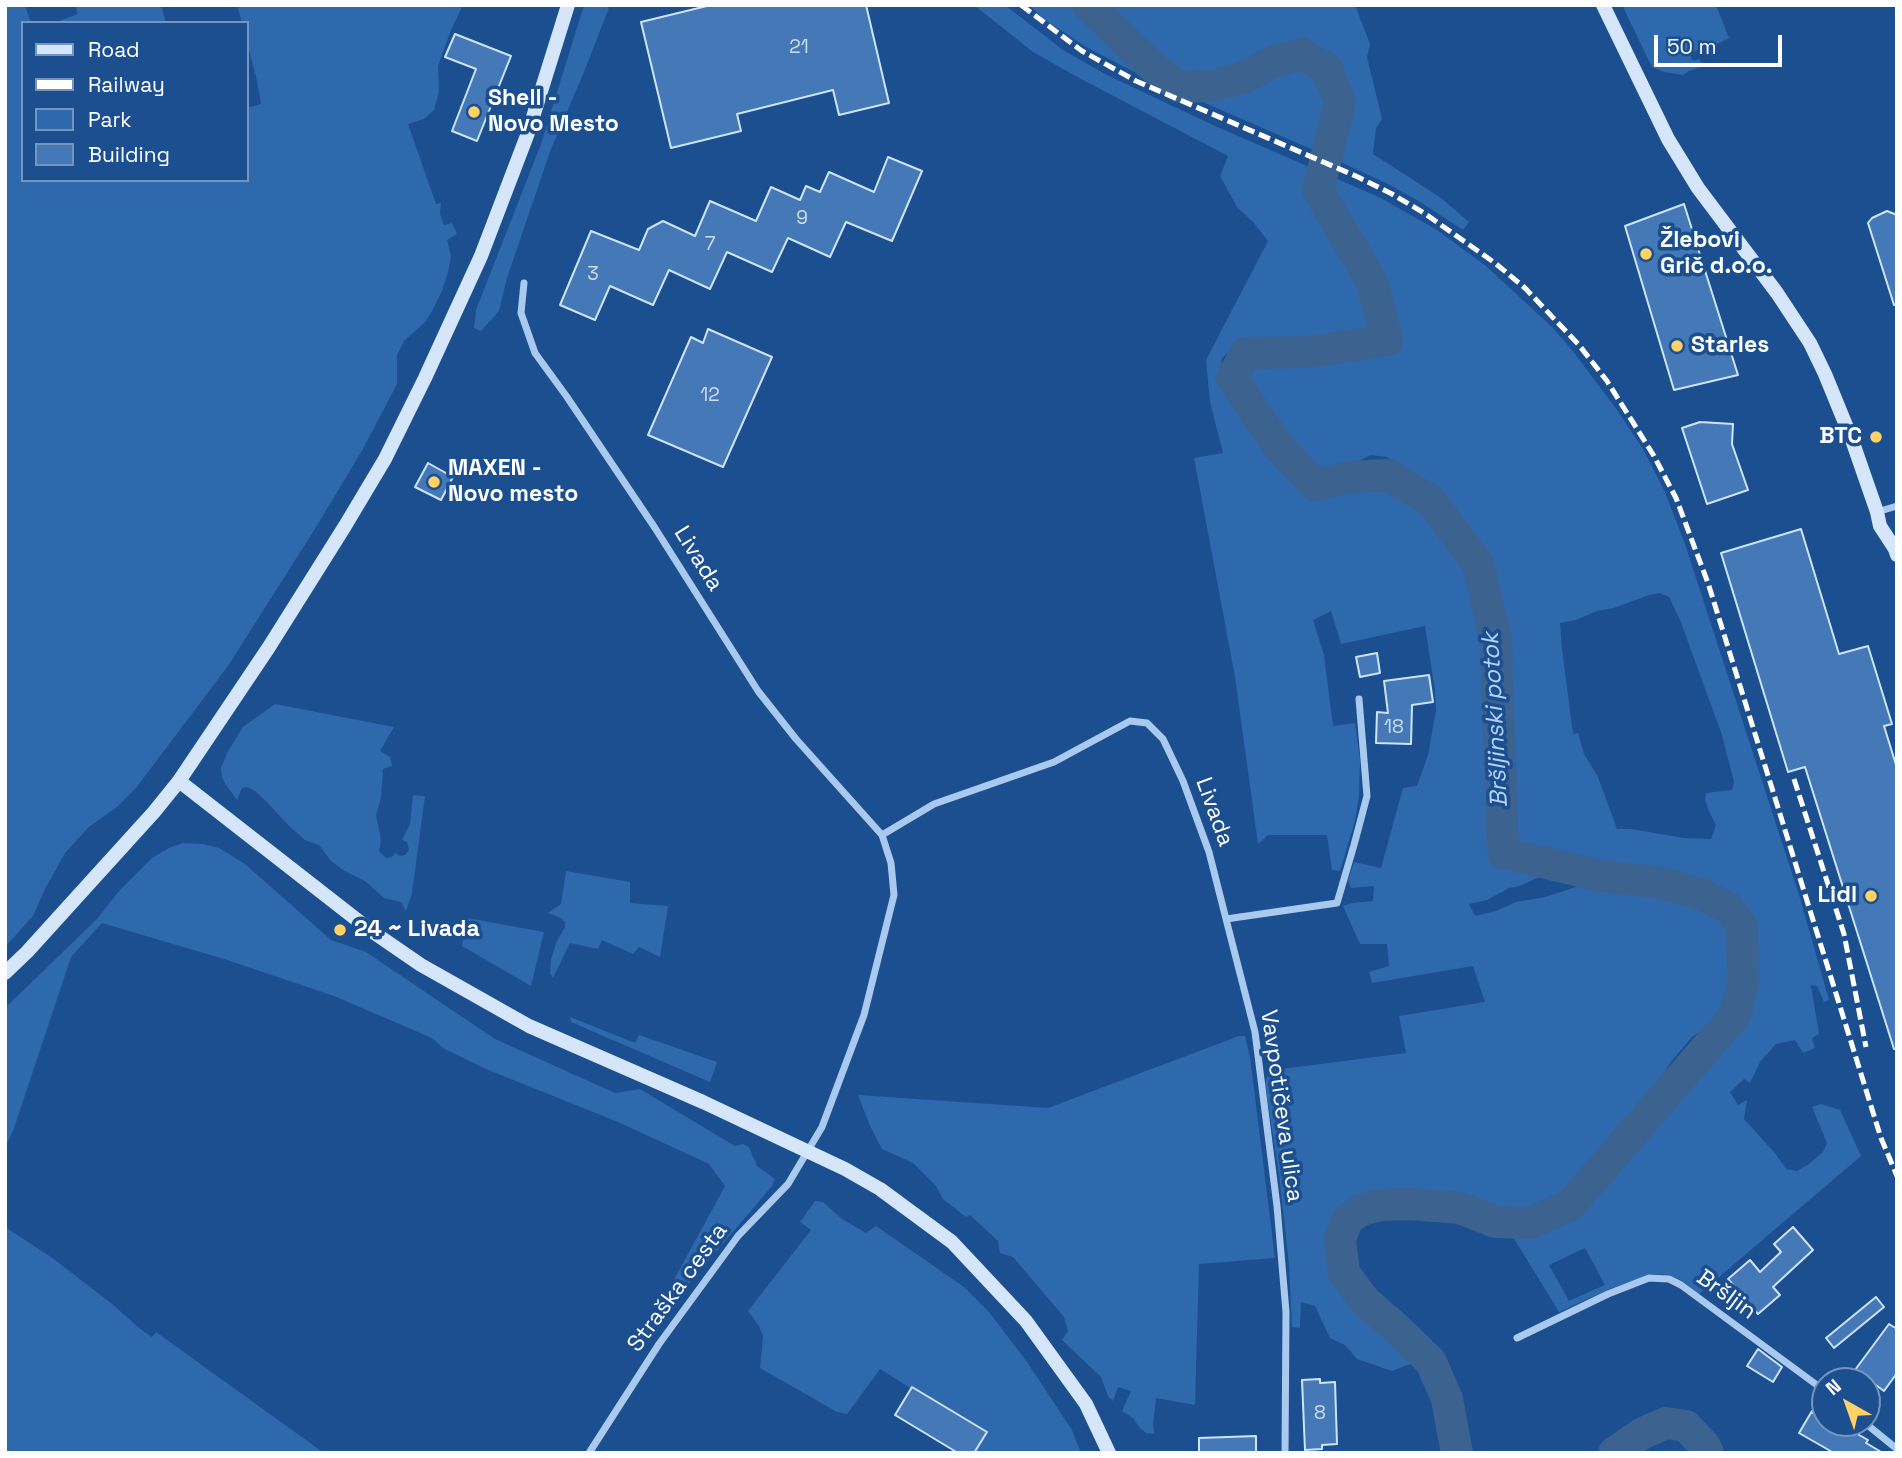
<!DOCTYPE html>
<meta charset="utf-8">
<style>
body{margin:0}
#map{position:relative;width:1902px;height:1458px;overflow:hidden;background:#1b4f8f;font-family:"Space Grotesk",sans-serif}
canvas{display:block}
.frame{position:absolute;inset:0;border:7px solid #fff;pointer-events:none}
.legend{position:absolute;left:21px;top:21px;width:228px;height:161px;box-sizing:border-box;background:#1b4f8f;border:2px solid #7695bc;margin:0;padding:9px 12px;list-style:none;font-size:21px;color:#fff}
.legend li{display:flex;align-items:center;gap:14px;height:35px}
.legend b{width:35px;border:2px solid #7695bc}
.north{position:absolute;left:1811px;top:1367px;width:70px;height:70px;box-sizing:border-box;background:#1b4f8f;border:2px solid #7695bc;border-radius:50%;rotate:320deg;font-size:19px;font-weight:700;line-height:28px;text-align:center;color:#fff}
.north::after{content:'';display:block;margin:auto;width:24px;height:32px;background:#ffd166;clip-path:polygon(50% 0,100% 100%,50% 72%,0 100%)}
.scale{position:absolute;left:1654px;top:35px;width:128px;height:32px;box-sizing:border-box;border:4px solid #fff;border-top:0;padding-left:9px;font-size:21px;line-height:24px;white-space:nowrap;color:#fff;-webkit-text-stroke:5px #1b4f8f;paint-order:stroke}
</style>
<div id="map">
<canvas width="1902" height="1458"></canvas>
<div class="frame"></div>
<ul class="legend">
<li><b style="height:9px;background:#d6e6fa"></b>Road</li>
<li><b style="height:9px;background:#fff"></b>Railway</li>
<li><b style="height:19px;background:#2e69ad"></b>Park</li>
<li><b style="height:19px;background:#4478b7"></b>Building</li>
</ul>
<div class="north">N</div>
<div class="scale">50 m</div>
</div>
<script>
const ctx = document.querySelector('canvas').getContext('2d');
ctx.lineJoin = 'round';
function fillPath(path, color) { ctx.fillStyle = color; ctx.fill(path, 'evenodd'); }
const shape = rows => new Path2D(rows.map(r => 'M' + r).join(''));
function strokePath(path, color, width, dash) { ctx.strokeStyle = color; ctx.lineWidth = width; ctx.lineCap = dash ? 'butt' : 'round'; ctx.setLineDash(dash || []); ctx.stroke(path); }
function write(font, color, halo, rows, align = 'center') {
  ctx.font = font + ' "Space Grotesk",sans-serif'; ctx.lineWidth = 7; ctx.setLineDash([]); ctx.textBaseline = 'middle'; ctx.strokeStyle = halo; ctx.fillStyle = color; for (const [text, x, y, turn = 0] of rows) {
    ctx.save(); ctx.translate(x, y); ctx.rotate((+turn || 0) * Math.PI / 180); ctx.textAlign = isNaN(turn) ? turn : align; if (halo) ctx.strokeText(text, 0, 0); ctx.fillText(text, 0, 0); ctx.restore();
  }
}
const green = shape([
 [5,5,25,5,31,23,23,23,23,180,247,180,247,108,261,104,257,81,247,42,247,23,242,23,237,5,465,5,462,7,451,30,438,66,439,92,434,110,424,119,408,124,436,204,441,203,440,214,444,225,452,223,457,234,447,240,451,256,448,272,442,291,432,311,425,322,404,341,397,355,397,384,363,449,313,532,228,666,136,788,117,807,89,827,65,853,45,889,33,916,5,947],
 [75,5,161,5,166,23,54,23,78,14],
 [584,5,610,5,584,72,551,149,507,278,499,311,481,331,474,328,476,310,541,144],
 [974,5,1005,5,1063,50,1105,74,1215,126,1381,198,1437,230,1486,266,1552,327,1572,350,1617,410,1643,449,1665,492,1686,547,1800,898,1829,1000,1824,1002,1817,986,1811,985,1819,1034,1812,1038,1815,1048,1803,1053,1795,1040,1776,1044,1760,1062,1750,1083,1744,1079,1730,1092,1738,1105,1747,1100,1744,1119,1774,1152,1786,1169,1797,1171,1809,1164,1823,1152,1827,1143,1812,1107,1821,1104,1840,1110,1861,1156,1698,1295,1684,1282,1670,1275,1652,1274,1612,1288,1559,1312,1510,1232,1531,1229,1568,1214,1592,1194,1619,1168,1660,1115,1703,1050,1733,1027,1746,1010,1750,989,1753,960,1750,924,1738,906,1721,895,1681,880,1594,869,1537,878,1520,886,1509,888,1487,900,1469,904,1475,916,1496,911,1516,902,1545,897,1588,883,1602,881,1659,889,1706,905,1728,919,1736,935,1738,963,1736,989,1723,1016,1692,1037,1670,1063,1649,1103,1566,1196,1535,1213,1500,1214,1479,1203,1461,1199,1390,1198,1351,1208,1337,1228,1335,1240,1336,1261,1339,1275,1345,1288,1359,1304,1418,1361,1392,1371,1357,1359,1345,1345,1330,1338,1315,1306,1301,1302,1300,1328,1292,1327,1289,1265,1279,1173,1265,1084,1268,1074,1274,1070,1406,1053,1399,1016,1485,1002,1473,966,1372,983,1369,972,1389,966,1387,944,1360,944,1343,906,1352,903,1373,901,1374,886,1351,888,1348,880,1354,862,1381,868,1403,788,1417,786,1428,755,1436,711,1435,691,1425,626,1341,644,1331,611,1313,620,1324,655,1333,726,1355,723,1360,760,1359,796,1355,821,1340,871,1332,870,1327,835,1268,835,1258,844,1235,677,1194,458,1223,453,1210,402,1206,360,1268,241,1254,223,1237,207,1220,176,1228,156,1081,79,1033,52],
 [1245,343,1318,345,1318,356,1252,361,1242,366,1241,372,1296,460,1308,467,1321,470,1350,465,1371,455,1387,457,1407,471,1432,495,1474,543,1489,572,1509,628,1512,654,1501,655,1487,625,1481,600,1468,570,1453,546,1410,495,1376,473,1351,478,1320,489,1297,480,1283,467,1242,405,1229,388,1220,373,1222,358,1232,349],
 [1660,593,1669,597,1680,620,1722,735,1734,782,1732,790,1706,793,1705,800,1709,811,1716,825,1711,839,1684,838,1631,829,1617,829,1598,777,1584,754,1578,733,1573,734,1562,649,1560,623,1576,620,1597,611,1614,608,1649,595],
 [1585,1248,1605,1285,1569,1301,1549,1265],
 [1030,5,1076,5,1106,37,1129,54,1142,69,1146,78,1086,47,1041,17],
 [1096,5,1355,5,1370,44,1367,57,1382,119,1376,128,1373,154,1441,198,1469,222,1463,230,1420,202,1390,185,1334,159,1198,100,1238,91,1266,78,1289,65,1307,68,1324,87,1331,108,1347,114,1347,103,1341,87,1323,54,1315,48,1301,46,1282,49,1229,75,1186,76,1151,57,1120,32],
 [1622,5,1716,5,1729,38,1715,45,1718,51,1711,52,1701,47,1690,55,1693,61,1699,59,1704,66,1689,71,1683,75,1664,72,1652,67],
 [275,704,394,727,380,751,390,757,392,766,383,769,381,798,376,815,381,840,379,851,386,858,392,857,395,853,400,856,405,855,409,850,407,842,402,840,410,824,413,795,425,796,412,893,406,911,401,902,384,898,365,881,343,870,331,861,319,845,305,840,288,825,267,802,255,791,247,787,242,788,237,800,226,785,222,777,221,768,228,751,243,727],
 [183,843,203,844,219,848,245,864,331,940,366,952,495,1039,615,1093,640,1089,735,1146,743,1144,749,1147,757,1166,775,1179,772,1186,670,1306,662,1302,725,1186,709,1164,618,1122,486,1069,443,1048,432,1038,334,996,224,959,102,923,71,957,13,1131,5,1147,5,1008,97,919,118,892,152,858,169,848],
 [566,871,630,882,630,903,668,906,660,957,639,947,633,954,602,940,598,949,570,943,553,978,550,973,551,959,557,941,565,927,565,922,561,918,548,913,561,904],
 [467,918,544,932,531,986,462,946],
 [570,1017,635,1043,639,1035,717,1062,710,1082,571,1022],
 [1239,1036,1245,1036,1250,1057,1275,1258,1199,1264,1195,1405,1156,1398,1153,1424,1154,1434,1146,1433,1139,1427,1133,1418,1122,1411,1131,1391,1118,1387,1113,1401,1108,1396,1101,1377,1062,1340,1068,1331,1064,1317,1013,1257,1000,1253,998,1241,970,1215,966,1217,943,1199,936,1186,913,1163,882,1149,870,1126,858,1095,1048,1108],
 [815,1201,823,1202,842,1219,866,1233,876,1226,964,1287,989,1312,1027,1362,1072,1430,1081,1453,971,1453,983,1434,880,1369,847,1414,837,1412,760,1368,763,1336,759,1326,748,1311,811,1230,800,1222],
 [5,1227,51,1257,111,1303,139,1328,152,1337,156,1332,324,1453,5,1453]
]);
const river = shape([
 [1088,5,1156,70,1180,87,1212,86,1242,78,1275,61,1302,54,1327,69,1340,103,1318,190,1372,282,1387,340,1309,352,1246,353,1232,378,1277,445,1315,485,1350,477,1388,475,1431,501,1478,564,1496,640,1503,853,1597,875,1661,883,1703,895,1729,908,1742,926,1743,983,1735,1015,1571,1204,1531,1223,1496,1222,1460,1208,1410,1204,1381,1205,1361,1210,1347,1220,1340,1240,1344,1273,1365,1301,1395,1327,1431,1362,1447,1399,1457,1453],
 [1614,1453,1643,1433,1666,1423,1686,1426,1705,1446,1708,1453]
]);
const building = shape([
 [711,5,866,5,889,103,839,115,833,90,737,114,741,131,671,148,641,22,711,5],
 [455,34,511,56,477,141,452,131,476,69,445,57,455,34],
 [888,157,922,171,892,241,846,222,830,257,788,238,772,272,727,252,710,289,669,270,653,305,610,286,595,320,560,305,591,231,639,250,648,229,663,221,695,236,710,201,756,221,771,187,800,200,806,186,820,192,829,172,874,192,888,157],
 [1684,204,1738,375,1674,390,1625,226,1684,204],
 [1887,211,1897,215,1897,304,1894,305,1868,223,1872,218,1887,211],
 [708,329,772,357,723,467,648,435,691,337,703,343,708,329],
 [1700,422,1733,424,1732,444,1748,490,1707,504,1682,428,1700,422],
 [428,463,453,477,441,500,415,487,428,463],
 [1801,529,1839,654,1868,646,1892,724,1884,726,1897,768,1897,1049,1894,1049,1805,767,1788,772,1721,553,1801,529],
 [1377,653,1380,673,1360,677,1356,657,1377,653],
 [1429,675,1433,702,1412,705,1411,744,1376,743,1377,712,1388,713,1384,681,1429,675],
 [1793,1227,1813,1250,1773,1287,1780,1295,1758,1314,1728,1279,1750,1260,1760,1272,1781,1252,1774,1244,1793,1227],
 [1876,1297,1884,1307,1834,1348,1826,1338,1876,1297],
 [1889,1324,1897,1329,1897,1373,1884,1391,1855,1370,1889,1324],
 [1758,1349,1782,1367,1773,1382,1747,1366,1758,1349],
 [1320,1379,1320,1383,1335,1382,1337,1444,1322,1445,1322,1449,1305,1450,1302,1380,1320,1379],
 [912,1387,987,1432,974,1453,958,1453,895,1415,912,1387],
 [1815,1410,1825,1415,1825,1423,1838,1423,1868,1440,1866,1443,1883,1453,1834,1453,1799,1433,1812,1411,1813,1413,1815,1410],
 [1256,1436,1256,1453,1199,1453,1199,1438,1256,1436]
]);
const street = shape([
 [524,283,521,313,535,353,567,397,655,528,758,691,796,739,882,835,891,863,894,895,864,1015,822,1127,788,1184,738,1236,659,1344,589,1453],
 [1877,512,1897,506],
 [882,835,934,804,1054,762,1130,721,1147,723,1163,739,1183,781,1209,852,1226,919],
 [1517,1338,1608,1294,1649,1278,1669,1279,1681,1285,1825,1391],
 [1865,1423,1897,1449],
 [1285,1453,1286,1312,1277,1206,1255,1032,1226,919,1337,903,1354,845,1367,796,1359,699]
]);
const secondary = shape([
 [1603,5,1668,139,1698,188,1777,293,1810,343,1825,374,1852,440,1877,512,1880,526,1895,549,1897,555],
 [179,781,370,930,421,965,529,1026,703,1102,845,1169,880,1189,952,1242,1026,1321,1086,1404,1109,1453],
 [5,973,27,952,154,812,179,781,269,647,345,526,385,459,425,378,481,256,528,133,568,5]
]);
const rail = shape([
 [1021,5,1082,51,1136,81,1358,177,1392,194,1424,213,1495,263,1525,288,1579,345,1607,381,1654,456,1676,498,1708,583,1881,1138,1897,1176],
 [1794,779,1844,934,1866,1047]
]);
const markers = [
 [474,112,7,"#ffd166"],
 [1646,254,7,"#ffd166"],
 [1677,346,7,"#ffd166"],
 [1876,437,7,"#ffd166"],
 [434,482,7,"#ffd166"],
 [1871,896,7,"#ffd166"],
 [340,930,7,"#ffd166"]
];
const numberNames = [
 ["21",799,48],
 ["9",802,219],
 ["7",710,245],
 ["3",593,275],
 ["12",710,396],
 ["18",1394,728],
 ["8",1320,1414]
];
const poiNames = [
 ["Shell -",488,99],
 ["Novo Mesto",488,125],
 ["Žlebovi",1660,241],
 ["Grič d.o.o.",1660,267],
 ["Starles",1691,346],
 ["BTC",1862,437,"right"],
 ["MAXEN -",448,469],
 ["Novo mesto",448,495],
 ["Lidl",1857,896,"right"],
 ["24 ~ Livada",354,930]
];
const streetNames = [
 ["Livada",698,559,58],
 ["Livada",1214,812,70],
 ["Vavpotičeva ulica",1281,1106,82],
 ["Straška cesta",678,1288,-54],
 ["Bršljin",1726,1295,36]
];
const waterNames = [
 ["Bršljinski potok",1496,720,-93]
];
fillPath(green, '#2e69ad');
strokePath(river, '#3c6290', 32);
fillPath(building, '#4478b7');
strokePath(building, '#cfe3fa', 2);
strokePath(street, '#a9c9ee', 7);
strokePath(secondary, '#d6e6fa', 14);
strokePath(rail, '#fff', 5, [12, 5]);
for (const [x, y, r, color] of markers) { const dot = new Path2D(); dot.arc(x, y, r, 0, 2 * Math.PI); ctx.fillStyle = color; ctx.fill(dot); strokePath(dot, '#1b4f8f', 2.5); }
write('19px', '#d0dded', null, numberNames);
write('bold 23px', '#fff', '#1b4f8f', poiNames, 'left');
write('23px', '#fff', '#1b4f8f', streetNames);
write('italic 24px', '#b5d3f5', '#1b4f8f', waterNames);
</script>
